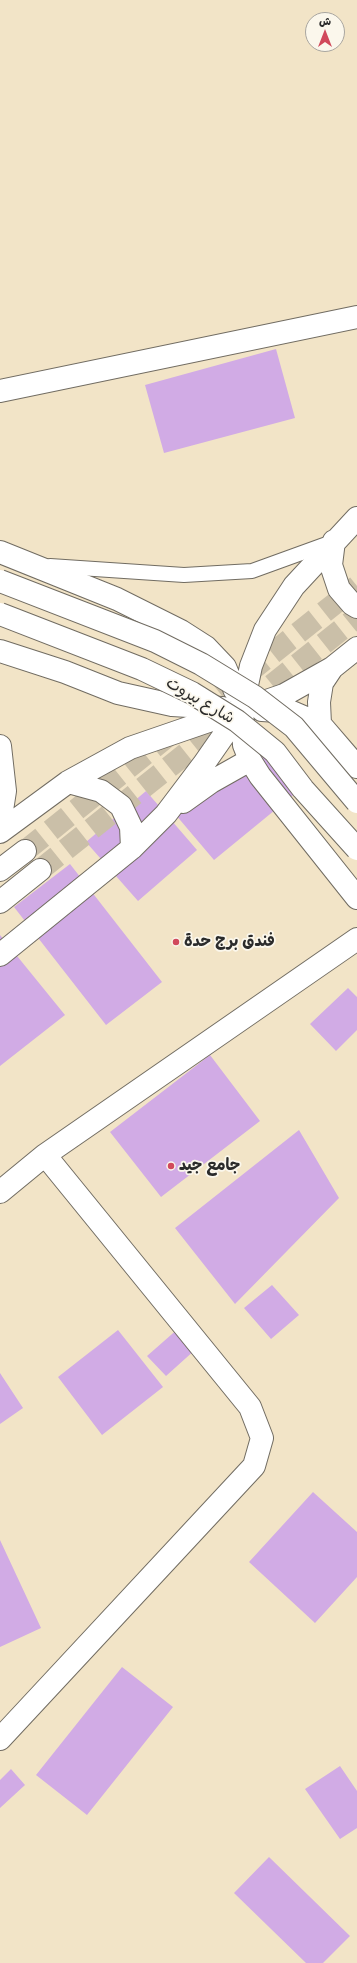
<!DOCTYPE html>
<meta charset="utf-8">
<style>
body{margin:0}
#map{position:relative;width:357px;height:1963px;overflow:hidden;background:#f2e4c7;font-family:Caveat,"Playpen Sans Arabic",sans-serif}
canvas{display:block}
.north{position:absolute;left:305px;top:12px;width:40px;height:40px;box-sizing:border-box;background:#fbf7ec;border:1px solid #a8a59f;border-radius:50%;rotate:0deg;font-size:11px;font-weight:700;line-height:16px;text-align:center;color:#2b2b2b}
.north::after{content:'';display:block;margin:auto;width:14px;height:18px;background:#d1495b;clip-path:polygon(50% 0,100% 100%,50% 72%,0 100%)}
</style>
<div id="map">
<canvas width="357" height="1963"></canvas>
<div class="north">ش</div>
</div>
<script>
const ctx = document.querySelector('canvas').getContext('2d');
ctx.lineJoin = 'round';
function fillPath(path, color) { ctx.fillStyle = color; ctx.fill(path, 'evenodd'); }
const shape = rows => new Path2D(rows.map(r => 'M' + r).join(''));
function strokePath(path, color, width, dash) { ctx.strokeStyle = color; ctx.lineWidth = width; ctx.lineCap = dash ? 'butt' : 'round'; ctx.setLineDash(dash || []); ctx.stroke(path); }
function write(font, color, halo, rows, align = 'center') {
  ctx.font = font + ' Caveat,"Playpen Sans Arabic",sans-serif'; ctx.lineWidth = 3.5; ctx.setLineDash([]); ctx.textBaseline = 'middle'; ctx.strokeStyle = halo; ctx.fillStyle = color; for (const [text, x, y, turn = 0] of rows) {
    ctx.save(); ctx.translate(x, y); ctx.rotate((+turn || 0) * Math.PI / 180); ctx.textAlign = isNaN(turn) ? turn : align; if (halo) ctx.strokeText(text, 0, 0); ctx.fillText(text, 0, 0); ctx.restore();
  }
}
const building = shape([
 [276,349,295,418,164,453,145,385],
 [258,745,297,792,214,860,175,814],
 [146,791,197,850,138,901,86,842],
 [70,864,162,982,106,1025,14,907],
 [0,935,65,1015,0,1066],
 [348,988,357,997,357,1030,336,1051,310,1024],
 [210,1055,260,1121,161,1197,110,1132],
 [299,1130,339,1198,235,1304,175,1228],
 [272,1285,299,1315,271,1339,244,1308],
 [188,1320,206,1340,166,1376,147,1356],
 [118,1330,163,1387,102,1435,58,1377],
 [0,1373,23,1408,0,1424],
 [313,1492,357,1532,357,1577,315,1623,249,1562],
 [0,1540,41,1628,0,1647],
 [122,1667,173,1707,87,1815,36,1775],
 [340,1766,357,1791,357,1828,340,1839,305,1789],
 [11,1769,25,1785,0,1808,0,1780],
 [269,1857,350,1936,323,1963,306,1963,234,1893]
]);
const primaryTunnel = shape([
 [195,715,357,586],
 [25,851,168,736],
 [40,870,357,617]
]);
const lane = shape([
 [50,566,184,575,252,571,332,542]
]);
const street = shape([
 [0,1192,45,1155,357,939],
 [0,1739,254,1466,262,1438,250,1407,45,1155]
]);
const secondary = shape([
 [0,391,357,317],
 [357,518,294,586,265,630,251,666,242,709,244,745,250,760,260,776,357,898],
 [334,541,331,565,339,589,352,604,357,607],
 [0,552,117,599,181,631,206,647,225,667,235,691],
 [0,651,65,672,118,693,172,705,222,708],
 [262,710,292,712,320,724,357,767],
 [320,724,319,702,322,683,332,668],
 [0,746,5,791,0,823],
 [68,782,101,791,121,806,131,827,132,848],
 [183,802,211,782,250,760],
 [0,832,68,782,130,748,284,695,332,668,357,648],
 [0,955,132,848,166,814,203,765,242,709]
]);
const primary = shape([
 [0,870,25,851],
 [0,902,40,870]
]);
const secondaryBridge = shape([
 [0,581,155,641,201,664,255,697,294,727,357,802],
 [0,614,142,669,192,693,237,721,275,752,303,789,357,849]
]);
const markers = [
 [176,942,4,"#d1495b"],
 [171,1166,4,"#d1495b"]
];
const streetNames = [
 ["شارع بيروت",200,701,30]
];
const poiNames = [
 ["فندق برج حدة",184,942],
 ["جامع جيد",179,1166]
];
fillPath(building, '#d1abe5');
strokePath(primaryTunnel, '#cabfa8', 22, [22, 11]);
strokePath(lane, '#716c62', 16);
strokePath(street, '#716c62', 24);
strokePath(secondary, '#716c62', 24);
strokePath(primary, '#716c62', 24);
strokePath(lane, '#fff', 14);
strokePath(street, '#fff', 22);
strokePath(secondary, '#fff', 22);
strokePath(primary, '#fff', 22);
strokePath(secondaryBridge, '#716c62', 24, []);
strokePath(secondaryBridge, '#fff', 22);
for (const [x, y, r, color] of markers) { const dot = new Path2D(); dot.arc(x, y, r, 0, 2 * Math.PI); ctx.fillStyle = color; ctx.fill(dot); strokePath(dot, '#fbf7ec', 1.5); }
write('16px', '#2b2b2b', '#fbf7ec', streetNames);
write('bold 16px', '#2b2b2b', '#fbf7ec', poiNames, 'left');
</script>
